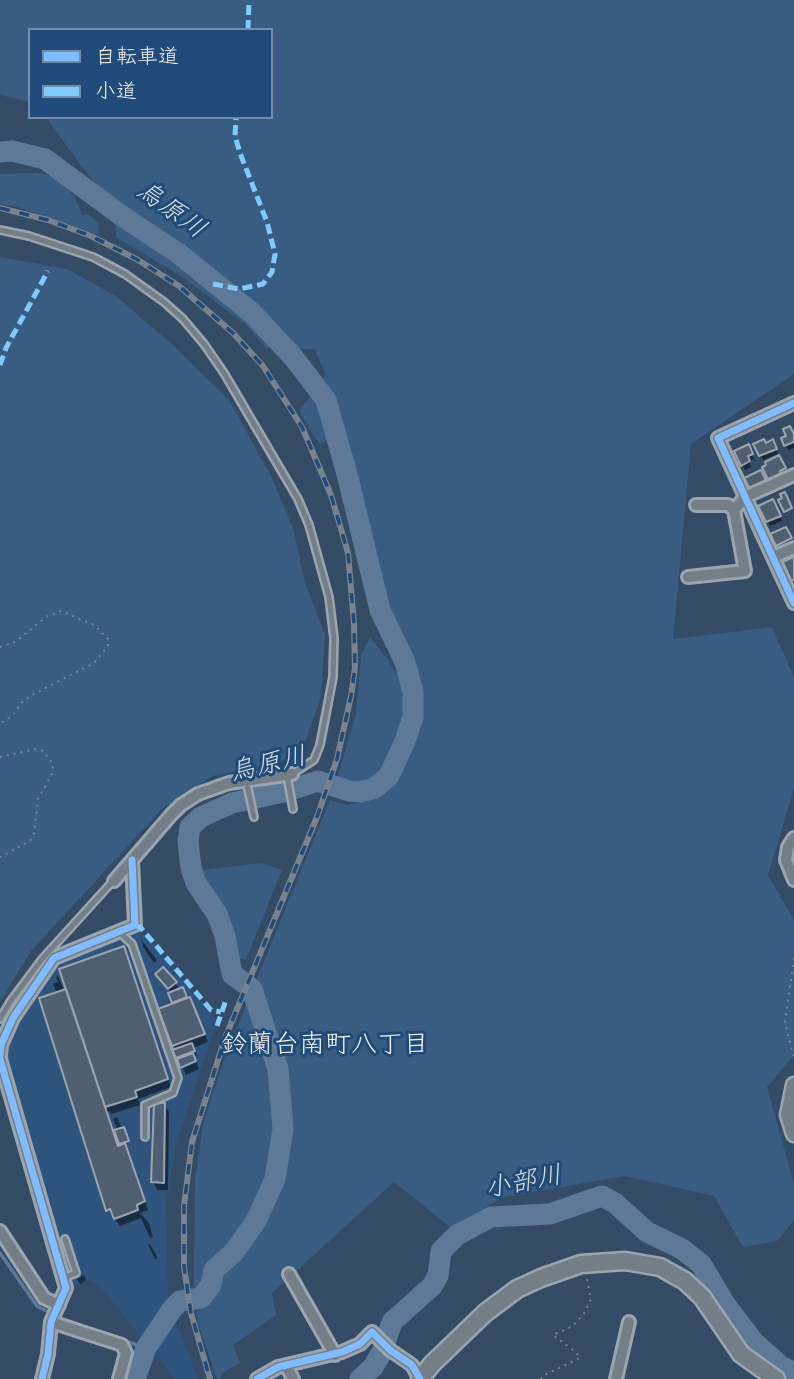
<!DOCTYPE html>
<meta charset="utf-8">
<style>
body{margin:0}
#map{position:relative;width:794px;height:1379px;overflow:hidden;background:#344b65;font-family:Dekko,"Klee One",sans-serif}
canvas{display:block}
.legend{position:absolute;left:28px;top:28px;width:245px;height:91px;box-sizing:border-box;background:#1f4a7a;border:2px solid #748da6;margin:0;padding:9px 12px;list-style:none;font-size:21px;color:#f4f1e8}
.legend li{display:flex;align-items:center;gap:14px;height:35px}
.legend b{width:35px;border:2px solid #748da6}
</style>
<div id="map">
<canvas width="794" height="1379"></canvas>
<ul class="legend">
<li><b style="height:9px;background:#80bcff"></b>自転車道</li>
<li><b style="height:9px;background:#80caff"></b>小道</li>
</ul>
</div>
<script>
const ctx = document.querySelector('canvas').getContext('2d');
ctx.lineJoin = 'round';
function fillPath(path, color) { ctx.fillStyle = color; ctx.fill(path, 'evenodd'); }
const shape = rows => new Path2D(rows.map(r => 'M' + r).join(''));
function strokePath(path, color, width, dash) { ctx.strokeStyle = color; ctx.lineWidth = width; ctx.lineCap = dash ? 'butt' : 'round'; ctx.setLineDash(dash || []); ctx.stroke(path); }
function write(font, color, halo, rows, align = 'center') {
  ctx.font = font + ' Dekko,"Klee One",sans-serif'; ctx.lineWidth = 6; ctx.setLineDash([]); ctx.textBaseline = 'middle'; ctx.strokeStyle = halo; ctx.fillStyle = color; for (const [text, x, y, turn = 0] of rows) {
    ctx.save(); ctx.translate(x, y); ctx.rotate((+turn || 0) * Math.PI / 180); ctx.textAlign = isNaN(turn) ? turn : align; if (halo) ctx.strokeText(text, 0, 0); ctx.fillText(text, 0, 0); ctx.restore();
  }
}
const built = shape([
 [138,932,148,938,217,1021,177,1140,166,1205,168,1301,198,1379,175,1379,107,1295,92,1281,87,1280,71,1288,6,1062,5,1046,17,1019,59,961,128,933]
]);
const green = shape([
 [0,0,794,0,794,374,691,444,673,639,772,627,794,677,794,788,768,875,794,920,794,1055,767,1087,794,1184,794,1220,777,1241,743,1247,714,1196,625,1176,504,1197,450,1227,394,1182,272,1293,276,1315,233,1345,240,1363,222,1373,221,1379,217,1379,198,1323,194,1285,195,1179,203,1125,225,1057,330,800,346,805,360,803,376,797,385,785,376,781,352,784,337,779,356,714,361,655,370,637,386,657,403,685,419,682,373,602,355,538,342,436,319,444,299,411,326,375,315,349,266,348,246,325,184,278,117,238,112,203,82,167,46,117,271,117,271,30,30,30,30,102,0,95],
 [38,173,60,178,75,198,82,215,88,214,98,223,99,235,14,206,0,204,0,174],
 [0,257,67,269,116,296,175,347,229,400,270,474,293,528,305,582,325,635,321,697,301,753,271,765,212,776,161,810,31,951,0,1002],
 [261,863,282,870,246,960,235,957,237,942,227,916,205,889,203,870]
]);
const shadow = shape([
 [794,437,794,448,788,450,783,439],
 [772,442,778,454,763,460,755,445,765,445],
 [748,446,754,459,749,461,751,467,745,470,742,465],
 [761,506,775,506,782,521,770,526],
 [786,529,793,544,780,550,773,535],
 [142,941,157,960,154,963,143,947],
 [124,948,128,956,171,1087,138,1099,140,1105,111,1114,110,1111,107,1112,114,1132,118,1131,113,1119,117,1117,128,1143,123,1144,148,1210,140,1213,149,1223,153,1237,150,1238,141,1218,120,1226,108,1210,57,994,53,984,58,982,56,977,58,976,64,991],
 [162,982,175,983,180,990,182,989,194,1007,208,1042,193,1048,197,1056,194,1057,199,1069,186,1075,175,1051,176,1050,160,1010,174,1005,171,993],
 [164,1104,169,1112,168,1190,157,1190,153,1182],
 [150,1244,158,1258,155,1259,148,1245],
 [84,1275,86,1280,80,1284,77,1279]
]);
const stream = shape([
 [0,1253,37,1306,60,1318,101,1333],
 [122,1340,146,1348]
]);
const river = shape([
 [0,152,12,151,45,159,122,216,178,253,252,313,294,358,326,400,347,474,380,610,405,662,413,692,413,717,405,741,389,776,375,788,360,792,349,791,318,781,284,792,232,803,201,817,190,827,188,841,191,868,196,883,217,914,225,936,232,974,252,989,278,1069,283,1129,275,1179,256,1221,234,1252,214,1270,211,1285,201,1298,180,1301,173,1308,146,1348,135,1379],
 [360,1379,373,1367,382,1352,392,1322,432,1286,438,1276,441,1251,457,1235,491,1217,550,1214,602,1196,615,1203,647,1232,682,1249,701,1264,725,1304,754,1342,782,1367,794,1372]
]);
const building = shape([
 [790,426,794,434,794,442,784,446,781,438,786,436,783,429,790,426],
 [764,439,766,443,773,439,777,449,759,456,753,444,764,439],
 [749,444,753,454,748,456,750,461,741,466,734,451,749,444],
 [779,455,786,468,780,471,782,476,769,482,762,467,766,465,765,462,779,455],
 [761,470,768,485,751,491,744,478,761,470],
 [785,492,792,508,784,512,778,500,782,498,780,494,785,492],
 [773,499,781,516,766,522,758,506,773,499],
 [786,527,792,538,776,546,770,534,786,527],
 [794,557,794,579,791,581,782,562,794,557],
 [124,946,168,1079,135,1091,137,1097,105,1107,59,969,124,946],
 [163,967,177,982,168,989,155,974,163,967],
 [183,987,187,997,172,1003,168,993,183,987],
 [66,989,118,1146,125,1143,145,1201,137,1205,138,1210,114,1219,110,1209,106,1211,39,998,66,989],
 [190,997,205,1034,172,1046,158,1009,190,997],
 [192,1043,195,1051,176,1058,172,1050,192,1043],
 [193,1053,196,1061,180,1068,177,1059,193,1053],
 [154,1103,165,1103,164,1183,151,1182,154,1103],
 [124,1127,129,1141,119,1144,114,1130,124,1127]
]);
const path = shape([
 [0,647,15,642,46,617,61,611,94,625,109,640,108,646,94,663,32,695,21,703,13,715,0,724],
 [0,757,36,749,43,751,53,764,52,774,38,799,34,833,30,841,0,857],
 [794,958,785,1022,794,1059],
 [541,1379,542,1376,580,1358,576,1352,553,1335,573,1326,585,1312,591,1299,587,1279,590,1278]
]);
const lane = shape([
 [0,230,29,236,93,257,125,274,164,302,183,319,204,344,224,373,298,499,309,525,329,597,334,638,333,677,320,745,314,760,292,774],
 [287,776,293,809],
 [246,780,254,817],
 [119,932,132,944,178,1078,173,1093,145,1105,145,1137],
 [0,1019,10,1002,43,958,113,881],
 [63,1278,76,1273,65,1239]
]);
const street = shape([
 [794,403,718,438,794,603],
 [734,510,745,497,794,475],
 [773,557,794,548],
 [688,577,745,571,734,510,728,505,696,505],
 [794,838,788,847,786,860,794,880],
 [114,881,171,815,181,805,198,794,229,783,292,774],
 [0,1056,1,1045,13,1018,54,958,135,925,132,860],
 [0,1059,66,1288,51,1322,48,1354,42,1379],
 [0,1231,44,1298,59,1305],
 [289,1274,335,1355],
 [51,1322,122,1345,126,1353,119,1379],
 [286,1365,293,1379],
 [257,1379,278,1367,342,1352,360,1344,372,1332,390,1350,412,1365,420,1379],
 [616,1379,629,1322]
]);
const secondary = shape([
 [794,1085,788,1115,794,1134]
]);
const primary = shape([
 [420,1379,432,1364,485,1313,517,1289,541,1278,581,1264,625,1261,660,1267,685,1281,702,1297,741,1354,776,1379]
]);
const rail = shape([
 [0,208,48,220,91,236,138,260,179,286,233,333,263,366,302,427,331,495,348,553,354,624,355,668,351,696,337,759,317,817,225,1038,192,1142,184,1206,184,1267,191,1313,210,1379]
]);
const quiet = shape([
 [248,30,249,0],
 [213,284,239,289,263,284,272,272,275,254,267,222,240,153,235,136,236,117],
 [0,365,6,348,48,271],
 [135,925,141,928,211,1010,221,1012],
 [217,1026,226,1000]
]);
const cycleway = shape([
 [794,403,718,438,794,603],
 [0,1056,1,1045,13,1018,54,958,135,925,132,860],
 [0,1059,66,1288,51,1322,48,1354,42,1379],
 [257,1379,278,1367,342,1352,360,1344,372,1332,390,1350,412,1365,420,1379]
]);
const waterNames = [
 ["烏原川",169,213,36],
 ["烏原川",269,768,-13],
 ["小部川",524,1186,-11]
];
const neighbourhoodNames = [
 ["鈴蘭台南町八丁目",325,1048]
];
fillPath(built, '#2e547d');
fillPath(green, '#395c83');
fillPath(shadow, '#0007');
strokePath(stream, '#5e7998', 3.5);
strokePath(river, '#5e7998', 21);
fillPath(building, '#4e5f72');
strokePath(building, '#9ba5af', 2);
strokePath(lane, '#9ba5af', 10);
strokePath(street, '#9ba5af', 16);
strokePath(secondary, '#9ba5af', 19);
strokePath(primary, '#9ba5af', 21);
strokePath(path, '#78838f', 2, [2, 5]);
strokePath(lane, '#737e87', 5);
strokePath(street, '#737e87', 10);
strokePath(secondary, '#737e87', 14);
strokePath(primary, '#737e87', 16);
strokePath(rail, '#78838f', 6);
strokePath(rail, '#1f4a7a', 3.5, [10]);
strokePath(quiet, '#80caff', 5, [10, 5]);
strokePath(cycleway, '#80bcff', 7);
write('italic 26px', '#dee0dd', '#1f4a7a', waterNames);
write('26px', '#f4f1e8', '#1f4a7a', neighbourhoodNames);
</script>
